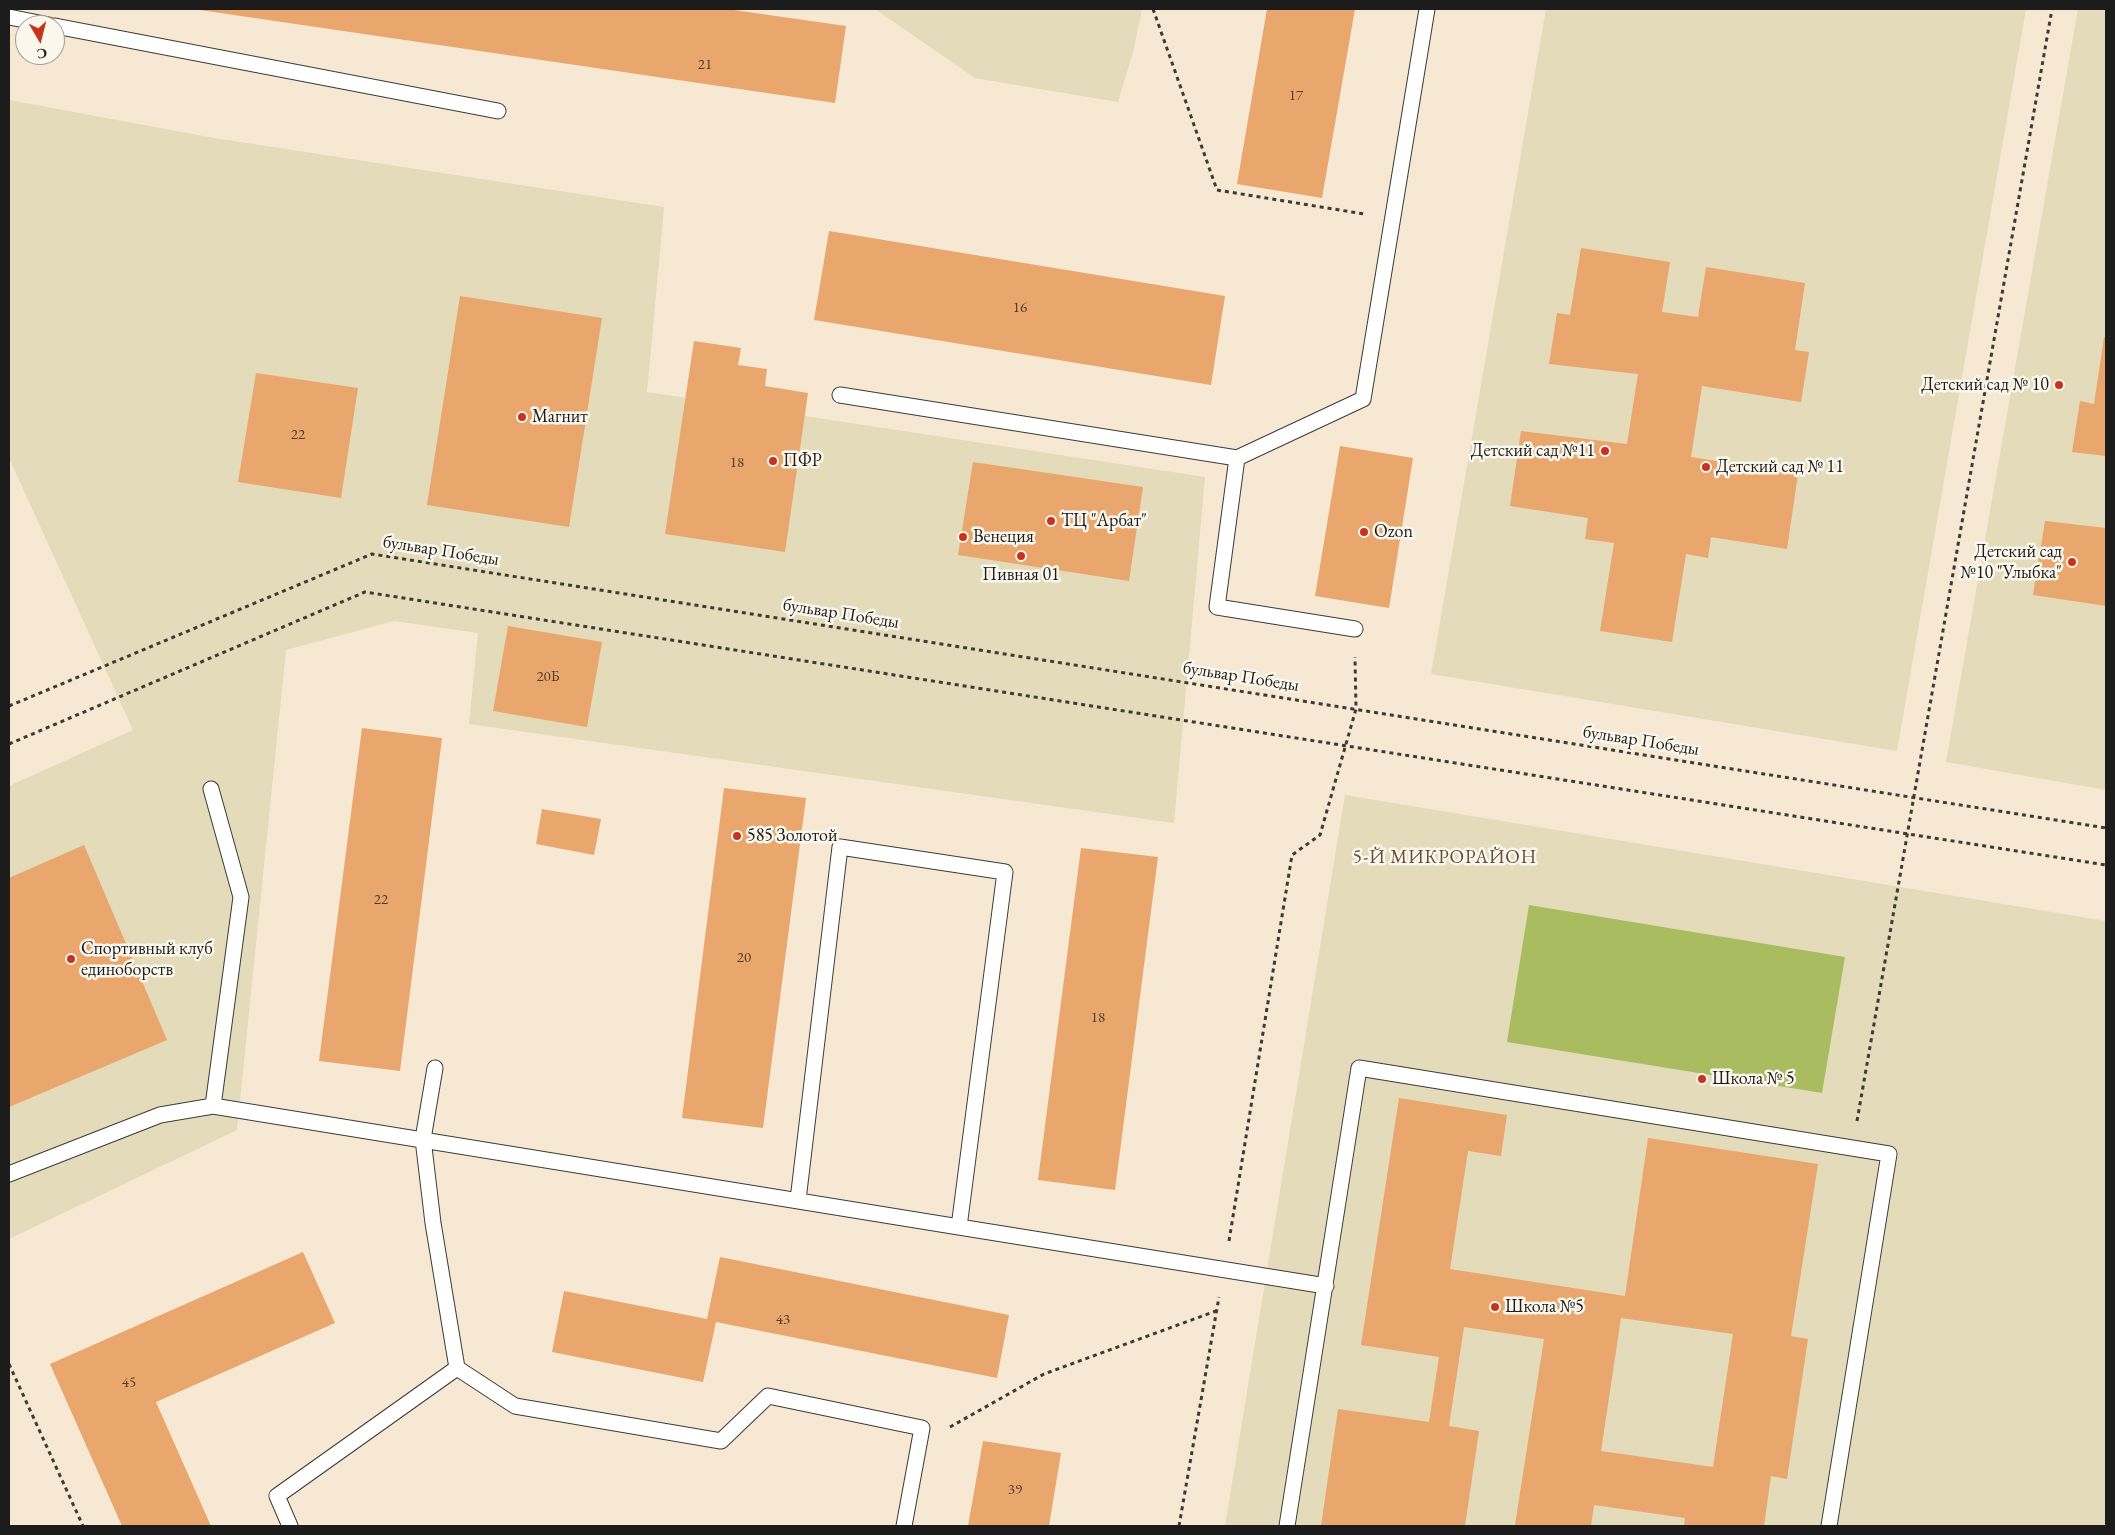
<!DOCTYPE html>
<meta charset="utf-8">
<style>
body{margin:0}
#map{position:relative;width:2115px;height:1535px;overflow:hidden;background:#f7e8d3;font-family:"EB Garamond",serif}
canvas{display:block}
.frame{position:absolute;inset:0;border:10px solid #1c1c1c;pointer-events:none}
.north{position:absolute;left:15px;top:15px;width:50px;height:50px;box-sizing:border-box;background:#fbf7ec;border:1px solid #a29f99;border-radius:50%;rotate:172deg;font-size:14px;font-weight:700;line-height:20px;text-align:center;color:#1c1c1c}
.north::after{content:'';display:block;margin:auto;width:18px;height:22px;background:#c8321e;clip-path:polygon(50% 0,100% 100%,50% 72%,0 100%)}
</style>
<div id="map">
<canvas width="2115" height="1535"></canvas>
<div class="frame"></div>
<div class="north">С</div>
</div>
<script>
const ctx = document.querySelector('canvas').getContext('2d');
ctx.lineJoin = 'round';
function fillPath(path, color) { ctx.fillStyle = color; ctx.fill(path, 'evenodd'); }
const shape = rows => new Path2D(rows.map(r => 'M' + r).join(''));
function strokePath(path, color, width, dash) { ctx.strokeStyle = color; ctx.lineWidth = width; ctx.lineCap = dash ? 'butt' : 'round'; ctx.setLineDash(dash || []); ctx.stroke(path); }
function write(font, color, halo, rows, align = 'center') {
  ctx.font = font + ' "EB Garamond",serif'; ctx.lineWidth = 5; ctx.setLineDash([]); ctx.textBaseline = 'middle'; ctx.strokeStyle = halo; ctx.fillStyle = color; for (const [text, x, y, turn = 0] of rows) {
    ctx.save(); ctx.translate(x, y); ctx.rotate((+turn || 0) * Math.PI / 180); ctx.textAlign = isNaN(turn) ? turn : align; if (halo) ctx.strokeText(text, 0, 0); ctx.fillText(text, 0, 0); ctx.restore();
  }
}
const built = shape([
 [875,9,1142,9,1134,48,1118,102,975,78],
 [1546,9,2026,9,1897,751,1431,674],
 [2078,9,2106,9,2106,790,1946,762],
 [9,100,214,138,664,207,647,392,1205,477,1174,823,469,724,478,633,394,621,286,650,237,1130,9,1239,9,786,133,730,9,458],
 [1345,795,2106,921,2106,1526,1225,1526]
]);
const green = shape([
 [1529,905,1845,957,1822,1093,1507,1042]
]);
const building = shape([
 [193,9,727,9,846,26,835,103],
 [1267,9,1355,9,1322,198,1237,184],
 [829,231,1225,296,1211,385,814,320],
 [1581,248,1670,262,1662,312,1698,317,1706,267,1805,283,1795,350,1809,352,1801,402,1702,386,1691,457,1798,474,1787,549,1711,537,1708,558,1686,554,1672,642,1600,631,1614,543,1585,539,1588,518,1510,506,1521,431,1627,444,1638,374,1549,364,1557,313,1570,315],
 [460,296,602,318,569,527,427,505],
 [2104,337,2106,337,2106,456,2072,452,2080,401,2094,404],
 [694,341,741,348,738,365,767,369,765,386,808,393,785,552,665,534],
 [256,373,358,388,341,498,238,482],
 [1340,446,1413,458,1389,608,1315,596],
 [973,462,1143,487,1129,581,958,555],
 [2045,521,2106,528,2106,606,2033,595],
 [508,626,602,642,587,727,493,711],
 [362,728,442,738,400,1071,319,1061],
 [724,788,806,798,763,1128,682,1118],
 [542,809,601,819,594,855,536,844],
 [84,845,167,1040,9,1107,9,878],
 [1081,848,1158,857,1115,1190,1038,1180],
 [1399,1098,1507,1115,1501,1156,1468,1151,1450,1269,1625,1296,1648,1138,1818,1164,1791,1336,1808,1339,1787,1479,1771,1476,1764,1526,1684,1526,1685,1518,1594,1505,1591,1526,1515,1525,1544,1339,1464,1327,1449,1426,1479,1431,1465,1526,1321,1526,1338,1409,1429,1422,1439,1357,1361,1345],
 [1621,1318,1733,1334,1713,1467,1601,1451],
 [303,1252,335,1323,156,1402,211,1526,122,1526,50,1364],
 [720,1257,1009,1315,997,1378,716,1322,703,1382,552,1352,564,1291,707,1319],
 [983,1441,1061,1453,1049,1526,968,1526]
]);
const path = shape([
 [1153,9,1217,190,1364,214],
 [9,706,372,554,2106,828],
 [9,744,365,592,2106,865],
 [1857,1121,2052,9],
 [1229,1241,1292,855,1320,835,1356,709,1355,657],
 [9,1364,83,1526],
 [950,1427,1044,1374,1216,1311],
 [1179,1526,1219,1297]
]);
const lane = shape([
 [9,17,49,25],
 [55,26,498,111],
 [840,395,1237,458],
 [1355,629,1217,607,1237,458,1363,399,1427,9],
 [211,789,241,897,213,1106],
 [9,1174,160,1115,213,1106,959,1227,1005,872,840,847,798,1200],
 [959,1227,1326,1286],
 [457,1368,515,1406,721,1441,768,1396,922,1428,904,1526],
 [290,1526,277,1496,457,1368,433,1223,423,1139,435,1068],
 [1287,1526,1359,1068,1889,1154,1829,1526]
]);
const markers = [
 [2059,385,5,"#c8321e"],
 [522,417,5,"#c8321e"],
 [1605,451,5,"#c8321e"],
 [773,461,5,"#c8321e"],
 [1706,467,5,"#c8321e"],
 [1051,521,5,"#c8321e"],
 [1364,532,5,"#c8321e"],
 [963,537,5,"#c8321e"],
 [1021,556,5,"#c8321e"],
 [2072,562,5,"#c8321e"],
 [737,836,5,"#c8321e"],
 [71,959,5,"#c8321e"],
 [1702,1079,5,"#c8321e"],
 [1495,1307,5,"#c8321e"]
];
const numberNames = [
 ["21",705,65],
 ["17",1296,96],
 ["16",1020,308],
 ["22",298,435],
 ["18",737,463],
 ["20Б",548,677],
 ["22",381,900],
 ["20",744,958],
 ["18",1098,1018],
 ["43",783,1320],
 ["45",129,1383],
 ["39",1015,1490]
];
const poiNames = [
 ["Детский сад № 10",2049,385,"right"],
 ["Магнит",532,417],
 ["Детский сад №11",1595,451,"right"],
 ["ПФР",783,461],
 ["Детский сад № 11",1716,467],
 ["ТЦ \"Арбат\"",1061,521],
 ["Ozon",1374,532],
 ["Венеция",973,537],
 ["Детский сад",2062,552,"right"],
 ["№10 \"Улыбка\"",2062,573,"right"],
 ["Пивная 01",1021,575,"center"],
 ["585 Золотой",747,836],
 ["Спортивный клуб",81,949],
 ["единоборств",81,970],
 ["Школа № 5",1712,1079],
 ["Школа №5",1505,1307]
];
const streetNames = [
 ["бульвар Победы",441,551,9],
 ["бульвар Победы",841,614,9],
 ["бульвар Победы",1241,677,9],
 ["бульвар Победы",1641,741,9]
];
const neighbourhoodNames = [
 ["5-Й МИКРОРАЙОН",1445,858]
];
fillPath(built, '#e3dbba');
fillPath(green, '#a9bc60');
fillPath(building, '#e9a66d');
strokePath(lane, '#3d3b37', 17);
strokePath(path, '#3d3b37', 3, [4, 4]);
strokePath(lane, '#fff', 15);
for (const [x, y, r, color] of markers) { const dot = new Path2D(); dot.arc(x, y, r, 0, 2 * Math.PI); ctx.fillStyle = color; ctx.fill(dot); strokePath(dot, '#fbf7ec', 2); }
write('15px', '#4f3e30', null, numberNames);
write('18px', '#1c1c1c', '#fbf7ec', poiNames, 'left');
write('18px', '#1c1c1c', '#fbf7ec', streetNames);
ctx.letterSpacing = '1px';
write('19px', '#644c38', '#fbf7ec', neighbourhoodNames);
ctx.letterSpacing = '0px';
</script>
